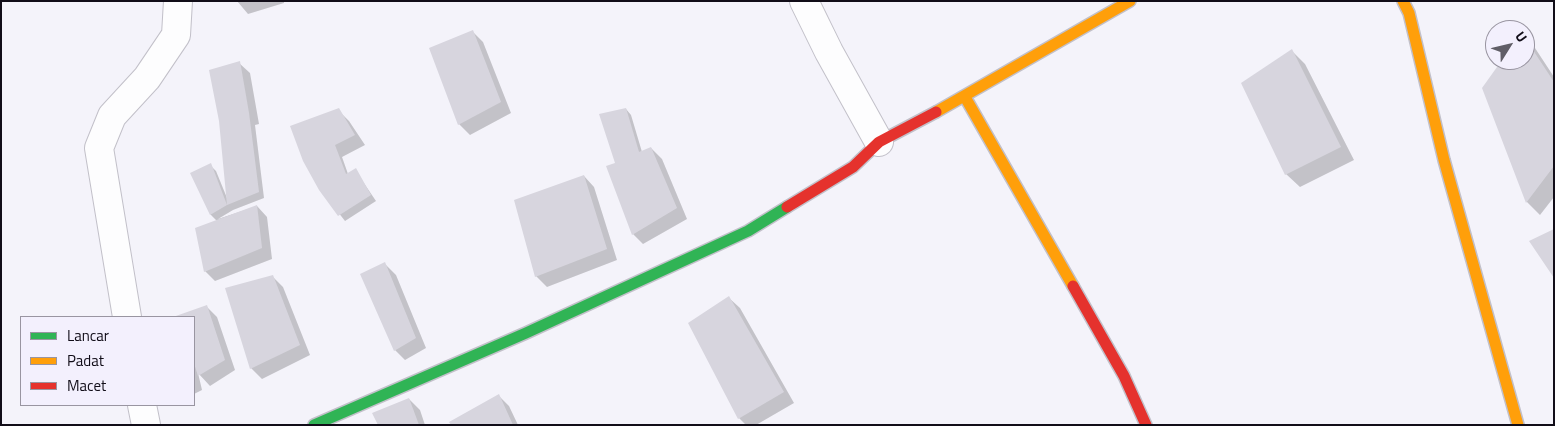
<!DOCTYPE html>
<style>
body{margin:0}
#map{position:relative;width:1555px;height:426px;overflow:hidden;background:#f4f3fa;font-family:"Titillium Web",sans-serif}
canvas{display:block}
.frame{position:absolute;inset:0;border:2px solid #110d18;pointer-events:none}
.legend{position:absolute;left:20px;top:316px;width:175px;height:90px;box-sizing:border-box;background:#f3f0fd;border:1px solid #9995a1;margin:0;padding:6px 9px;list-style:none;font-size:15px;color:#110d18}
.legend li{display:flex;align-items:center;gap:10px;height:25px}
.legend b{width:25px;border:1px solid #9995a1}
.north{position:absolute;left:1485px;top:20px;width:50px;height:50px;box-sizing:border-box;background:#f3f0fd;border:1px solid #9995a1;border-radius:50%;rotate:54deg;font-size:14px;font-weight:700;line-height:20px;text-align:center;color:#110d18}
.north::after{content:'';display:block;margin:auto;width:18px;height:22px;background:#605e67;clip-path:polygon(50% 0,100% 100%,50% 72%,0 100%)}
</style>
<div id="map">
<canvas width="1555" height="426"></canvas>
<div class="frame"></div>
<ul class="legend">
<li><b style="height:6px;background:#30b455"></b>Lancar</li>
<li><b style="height:6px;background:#ff9f0a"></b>Padat</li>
<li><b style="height:6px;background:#e5322d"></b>Macet</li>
</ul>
<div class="north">U</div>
</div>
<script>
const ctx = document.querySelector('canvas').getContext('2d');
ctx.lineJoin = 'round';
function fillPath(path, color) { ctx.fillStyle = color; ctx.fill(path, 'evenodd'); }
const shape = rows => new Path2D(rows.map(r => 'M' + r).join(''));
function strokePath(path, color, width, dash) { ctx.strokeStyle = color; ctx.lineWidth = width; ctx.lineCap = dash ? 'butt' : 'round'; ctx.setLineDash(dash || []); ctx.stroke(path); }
const shadow = shape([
 [237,1,284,1,284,3,248,14],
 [472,31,483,42,511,113,470,135,459,124],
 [1525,38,1535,48,1554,77,1554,197,1540,215,1527,202,1483,88,1504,60,1525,60],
 [1292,51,1305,64,1354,160,1300,187,1286,174],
 [239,63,250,73,259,124,255,125,264,198,233,210,218,219,257,206,267,217,272,259,215,281,205,271,217,221,211,215,192,174,210,165,216,171,227,198],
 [626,109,631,115,642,152,651,148,662,159,687,219,643,244,633,234,617,163],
 [338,110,349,121,365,145,342,157,348,174,355,170,376,201,345,221,320,189],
 [584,176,594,187,617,260,547,287,536,276],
 [385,264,396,275,426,348,405,360,395,350],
 [272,276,283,287,310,355,262,379,251,368],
 [729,298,740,308,794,403,756,425,746,425,739,418],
 [207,307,217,317,235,370,210,386,198,373,202,390,194,394,194,317,176,317],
 [498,395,509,406,518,425,452,425],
 [409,399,420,410,425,425,379,425]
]);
const building = shape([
 [473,30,501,102,458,125,429,48],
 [1525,38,1554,82,1554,166,1526,203,1482,88,1502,60,1525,60],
 [1292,49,1341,147,1285,175,1241,83],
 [240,61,249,113,259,192,227,205,210,215,190,173,211,163,227,205,219,121,209,70],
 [339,108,355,135,335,145,346,174,356,168,371,195,338,216,319,190,303,161,290,126],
 [626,108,639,152,651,147,677,208,632,235,606,166,615,163,599,114],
 [584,175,607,249,535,277,514,200],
 [257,205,262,248,204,272,195,228],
 [1554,229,1554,278,1529,241],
 [385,262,416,338,394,351,360,274],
 [273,275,300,345,250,369,225,288],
 [729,296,784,392,738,419,688,323],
 [207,305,225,360,198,376,194,363,194,317,173,317],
 [499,394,513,425,451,425,449,422],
 [409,398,419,425,378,425,372,413]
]);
const street = shape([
 [804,1,829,52,879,142],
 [127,317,99,148,112,116,147,78,176,35,178,1],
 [142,405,146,425]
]);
const fast = shape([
 [314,425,526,333,748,231,787,207]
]);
const slow = shape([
 [1403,1,1409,13,1444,160,1518,425],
 [965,97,1073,286],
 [936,112,1130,1]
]);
const jam = shape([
 [787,207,853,167,879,142,936,112],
 [1073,286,1124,376,1146,425]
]);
fillPath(shadow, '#0003');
fillPath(building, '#d7d5de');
strokePath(street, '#c2c0c9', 30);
strokePath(fast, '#c2c0c9', 14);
strokePath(slow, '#c2c0c9', 14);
strokePath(jam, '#c2c0c9', 14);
strokePath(street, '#fdfdfe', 28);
strokePath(fast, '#30b455', 11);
strokePath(slow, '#ff9f0a', 11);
strokePath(jam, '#e5322d', 11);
</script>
